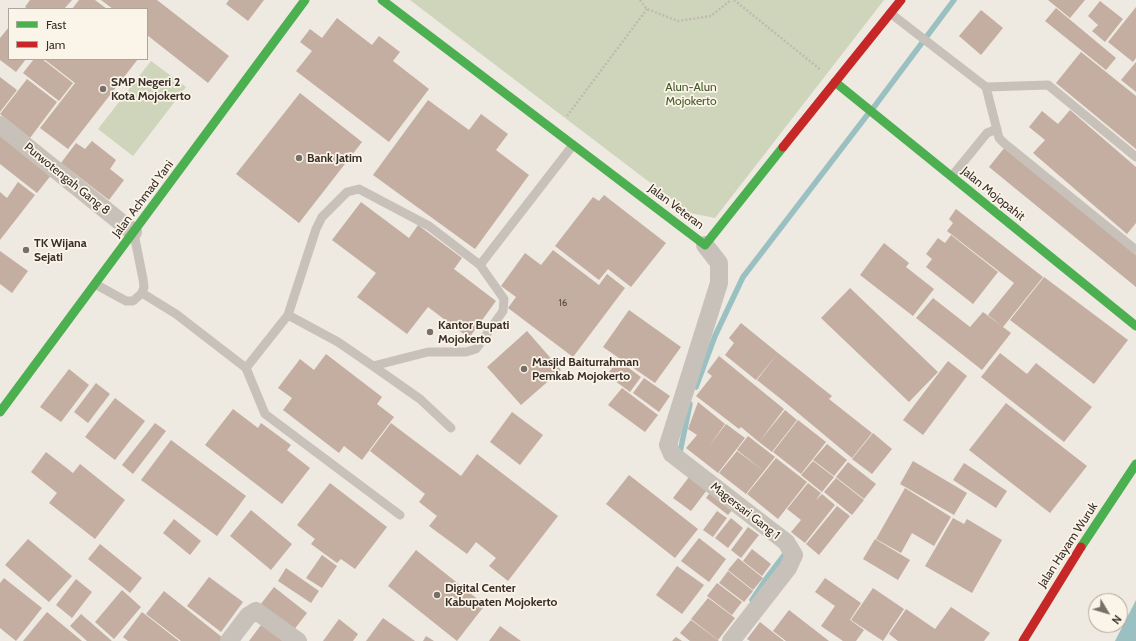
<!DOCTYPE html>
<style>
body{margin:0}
#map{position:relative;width:1136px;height:641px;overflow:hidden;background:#eee9e1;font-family:Cabin,sans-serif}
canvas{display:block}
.legend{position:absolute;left:8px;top:8px;width:140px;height:52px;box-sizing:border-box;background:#fbf4e8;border:1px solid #ada59b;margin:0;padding:5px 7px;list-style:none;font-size:12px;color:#392e28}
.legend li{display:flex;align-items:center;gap:8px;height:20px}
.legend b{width:20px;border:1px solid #ada59b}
.north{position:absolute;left:1088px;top:593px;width:40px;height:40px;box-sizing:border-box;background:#fbf4e8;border:1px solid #ada59b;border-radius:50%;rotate:128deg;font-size:11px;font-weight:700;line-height:16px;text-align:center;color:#392e28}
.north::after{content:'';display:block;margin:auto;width:14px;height:18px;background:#786f69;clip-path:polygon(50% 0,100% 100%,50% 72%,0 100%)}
</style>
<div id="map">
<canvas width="1136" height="641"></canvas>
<ul class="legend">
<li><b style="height:5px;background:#4caf50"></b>Fast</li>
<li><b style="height:5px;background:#c62828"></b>Jam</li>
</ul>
<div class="north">N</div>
</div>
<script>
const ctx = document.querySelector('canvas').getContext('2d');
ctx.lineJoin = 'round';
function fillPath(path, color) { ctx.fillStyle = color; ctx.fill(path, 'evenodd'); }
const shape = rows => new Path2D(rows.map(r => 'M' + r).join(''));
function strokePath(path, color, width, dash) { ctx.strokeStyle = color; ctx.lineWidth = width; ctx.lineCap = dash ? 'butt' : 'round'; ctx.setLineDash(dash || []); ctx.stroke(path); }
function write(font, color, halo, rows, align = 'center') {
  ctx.font = font + ' Cabin,sans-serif'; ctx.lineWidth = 3.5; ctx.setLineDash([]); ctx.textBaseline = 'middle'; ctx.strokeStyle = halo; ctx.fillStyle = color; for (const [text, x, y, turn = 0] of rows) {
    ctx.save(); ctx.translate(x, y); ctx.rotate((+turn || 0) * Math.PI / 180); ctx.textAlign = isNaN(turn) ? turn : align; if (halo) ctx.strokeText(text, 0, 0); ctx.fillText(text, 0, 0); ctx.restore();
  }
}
const green = shape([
 [410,0,884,0,715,218,690,213],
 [151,61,186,87,133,156,98,129]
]);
const water = shape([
 [1136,600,1136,641,1115,641]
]);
const stream = shape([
 [874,107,954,0],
 [696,387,715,336,743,277,868,114],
 [679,457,690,404],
 [752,600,766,579,788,550]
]);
const building = shape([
 [30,0,72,0,64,9,28,9,25,7],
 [79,0,95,0,107,9,72,9],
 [101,0,157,0,229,56,208,83,147,35,147,9,113,9],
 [229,0,264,0,248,21,226,4],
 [1048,0,1085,0,1070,18],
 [1100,1,1123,19,1105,42,1092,31,1098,25,1088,16],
 [1136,7,1136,58,1133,62,1108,42],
 [1056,8,1116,58,1106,70,1045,21],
 [981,10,1003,28,981,55,959,36],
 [337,18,372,45,379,36,400,52,393,61,429,89,389,142,296,71,312,51,300,42,310,29,322,38],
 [9,27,9,59,26,59,16,72,0,60,0,38],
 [1081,52,1136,96,1136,149,1056,83],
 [34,59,42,59,73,83,59,101,23,73],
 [44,59,138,59,68,149,40,128,75,83],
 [1136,62,1136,92,1121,80],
 [0,77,17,90,0,112],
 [27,79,57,102,30,138,0,114],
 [300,93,362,142,299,223,236,174],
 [428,100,469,130,481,114,508,134,496,150,529,175,475,249,373,175],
 [1070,110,1136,167,1136,223,1127,234,1033,153,1045,140,1029,127,1042,111,1058,124],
 [0,134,52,174,37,193,0,164],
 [92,141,116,160,110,169,124,180,109,200,61,163,76,143,85,149],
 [1005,147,1136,255,1136,287,989,167],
 [18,182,35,195,0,240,0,192,7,198],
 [604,195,666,243,631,287,608,269,599,280,555,246,593,197,599,201],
 [361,202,409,238,418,225,462,258,454,269,496,301,469,338,428,307,407,334,357,297,376,273,332,240],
 [956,209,1043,277,1003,327,988,315,1014,283,947,231,953,223,949,219],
 [951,235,998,272,973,304,926,267,932,259,926,254,938,238,945,243],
 [884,243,909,263,906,267,934,289,913,316,860,275],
 [553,250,599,285,607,274,625,288,573,357,508,308,516,297,501,286,525,253,541,265],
 [0,251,28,271,12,293,0,284],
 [1044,277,1128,340,1094,384,1010,320],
 [850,288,938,372,909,402,821,318],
 [933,298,970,327,983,312,1011,333,982,370,916,318],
 [629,310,681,347,655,383,603,347],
 [741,323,778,353,756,380,725,355,734,343,729,338],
 [527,331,561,370,521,405,487,367],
 [778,353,807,376,786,403,757,380],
 [1000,353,1027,374,1036,363,1092,407,1064,442,981,377],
 [326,354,382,397,377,404,394,417,362,460,344,446,339,453,283,410,292,398,278,388,300,359,314,370],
 [719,356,784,409,759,442,741,427,739,429,696,396,712,376,707,372],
 [618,360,641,377,630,392,607,375],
 [948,361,967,376,923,435,903,420],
 [69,369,89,385,61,422,40,407],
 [807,376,818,385,813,390,818,385,832,396,829,399,872,433,852,458,786,403],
 [644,378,670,396,659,412,633,393],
 [96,383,110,394,88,423,74,412],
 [622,388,658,415,645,432,608,405],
 [115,398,145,421,115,460,85,437],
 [698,402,725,424,709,446,726,424,745,438,718,473,686,448,697,435,688,429],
 [1006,403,1087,466,1050,513,969,450],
 [233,409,258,428,261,423,291,445,287,450,310,468,282,504,205,445],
 [785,410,797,420,772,452,759,442],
 [512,412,543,435,520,465,490,442],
 [798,420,826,442,801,474,773,452],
 [155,423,166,431,133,474,122,465],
 [391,423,461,476,477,454,558,516,508,581,489,566,496,558,476,542,467,554,429,526,437,516,419,502,425,494,370,451],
 [873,433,892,449,872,474,852,459],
 [748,436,775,457,764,471,737,450],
 [171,440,246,496,217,536,141,480],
 [827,444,847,460,834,476,813,460],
 [737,451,764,471,746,494,719,473],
 [46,452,73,473,80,464,125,500,95,539,49,503,57,493,31,472],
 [776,458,807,482,778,519,747,494],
 [813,461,834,477,822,492,801,475],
 [913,461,967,493,954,515,900,484],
 [848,462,876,484,864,499,836,477],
 [964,463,1007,491,996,508,953,480],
 [629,475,698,529,675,558,606,504],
 [689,477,707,490,691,511,673,498],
 [836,478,864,500,852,515,824,492],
 [330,483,387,527,355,569,341,559,337,563,311,544,315,539,297,525],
 [808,483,821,493,816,500,822,494,835,505,805,543,791,532,801,520,787,509],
 [905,488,951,517,934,546,912,533,901,553,876,539],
 [711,491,733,509,728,515,706,498],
 [837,506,850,516,819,555,806,544],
 [251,510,292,544,271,570,230,536],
 [717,511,727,518,713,537,703,530],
 [731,518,743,528,728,548,715,538],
 [953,518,964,524,967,519,1002,540,972,593,925,566],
 [174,519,201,541,190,555,163,533],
 [748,527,759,535,741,558,731,550],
 [699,538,726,559,709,582,681,561],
 [28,539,72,576,49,602,5,565],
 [875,539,910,560,898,580,863,559],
 [100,544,142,578,130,593,88,559],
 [752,549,771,564,762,576,743,561],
 [416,550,485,605,457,641,388,586],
 [322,555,337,566,322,588,306,578],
 [738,558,763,578,753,590,728,570],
 [677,566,704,585,682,614,656,595],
 [286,568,319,591,311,603,278,581],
 [728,571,753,591,744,602,719,583],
 [209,577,243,602,221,632,187,606],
 [4,578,42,608,16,641,0,628,0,583],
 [825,578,861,603,850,620,864,630,856,641,843,641,821,626,835,606,815,592],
 [76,579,92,592,72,618,56,605],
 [717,583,742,602,732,615,707,596],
 [274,587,307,613,293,631,260,605],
 [873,588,904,609,883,641,851,620],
 [122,590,141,607,114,639,95,622],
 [164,591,223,638,220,641,181,641,146,614],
 [708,598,735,618,718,640,691,619],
 [951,607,990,633,984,641,898,641,889,634,906,609,935,629],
 [789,610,829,641,786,641,773,631],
 [47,612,82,641,23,641],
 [142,612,179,641,128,641,123,637],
 [81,614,112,641,87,641,70,626],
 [383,618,415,641,366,641],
 [339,619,358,634,353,641,323,641],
 [691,620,719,641,690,641,680,633],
 [760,622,784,641,750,641,747,639],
 [261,625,283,641,249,641],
 [500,626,521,641,489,641],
 [426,636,434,641,423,641],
 [676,637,682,641,672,641]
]);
const path = shape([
 [640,0,647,9,678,21,711,16,731,0],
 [734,0,821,70],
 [567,116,647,9]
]);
const lane = shape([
 [890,13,986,87,999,138,1004,143,1136,250],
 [986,87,1048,85,1136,157],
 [952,176,987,133,997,129],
 [95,284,126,301,133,301,142,293,144,287,143,279,134,234],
 [142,293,176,314,246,368,288,315,338,342,373,366,420,399,451,428],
 [288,315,316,229,322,217,347,192,359,189,429,226,480,265,573,145],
 [373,366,428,352,466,352,476,349,503,311,504,299,480,265],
 [246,368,265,414,400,515]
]);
const street = shape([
 [0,125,133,232],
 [705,245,719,263,719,283,668,445,672,454,786,542,794,555,788,568,731,641],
 [229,641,248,616,256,611,298,641]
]);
const fast = shape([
 [382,0,705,245,783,147],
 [835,82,1136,326],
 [0,412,305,0],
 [1081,547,1136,464]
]);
const jam = shape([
 [783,147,901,0],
 [1023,641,1081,547]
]);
const markers = [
 [103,89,4,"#786f69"],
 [299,158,4,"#786f69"],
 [26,250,4,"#786f69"],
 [430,332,4,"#786f69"],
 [524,369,4,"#786f69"],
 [437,595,4,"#786f69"]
];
const numberNames = [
 ["16",563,303]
];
const poiNames = [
 ["SMP Negeri 2",111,82],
 ["Kota Mojokerto",111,96],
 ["Bank Jatim",307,158],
 ["TK Wijana",34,243],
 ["Sejati",34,257],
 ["Kantor Bupati",438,325],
 ["Mojokerto",438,339],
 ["Masjid Baiturrahman",532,362],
 ["Pemkab Mojokerto",532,376],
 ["Digital Center",445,588],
 ["Kabupaten Mojokerto",445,602]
];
const parkNames = [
 ["Alun-Alun",691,87],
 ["Mojokerto",691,101]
];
const streetNames = [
 ["Purwotengah Gang 8",67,179,39],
 ["Jalan Mojopahit",993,194,39],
 ["Jalan Achmad Yani",143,199,-53],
 ["Jalan Veteran",676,207,37],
 ["Magersari Gang 1",745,511,38],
 ["Jalan Hayam Wuruk",1068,545,-57]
];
fillPath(green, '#ced5ba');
fillPath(water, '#9bc0c2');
strokePath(stream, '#9bc0c2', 5.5);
fillPath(building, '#c4aea1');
strokePath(path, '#c1bab2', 2.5, [2, 2]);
strokePath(lane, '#c8c1ba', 9);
strokePath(street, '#c8c1ba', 18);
strokePath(fast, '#4caf50', 9);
strokePath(jam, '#c62828', 9);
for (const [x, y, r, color] of markers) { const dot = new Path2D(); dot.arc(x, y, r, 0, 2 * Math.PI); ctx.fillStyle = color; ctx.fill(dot); strokePath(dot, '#fbf4e8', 1.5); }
write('10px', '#5c4e46', null, numberNames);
write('bold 12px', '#392e28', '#fbf4e8', poiNames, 'left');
write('12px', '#455a29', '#fbf4e8', parkNames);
write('12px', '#392e28', '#fbf4e8', streetNames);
</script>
